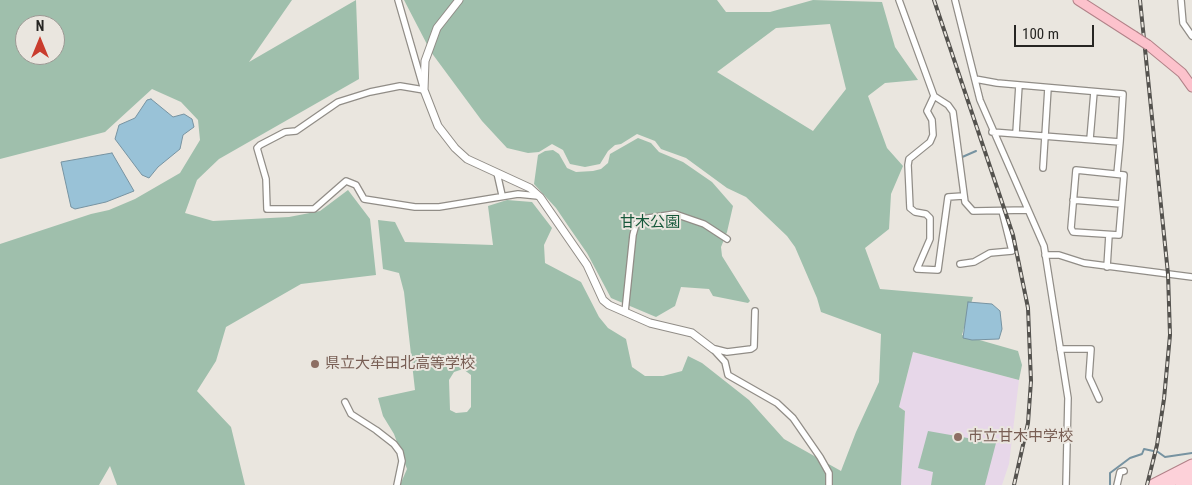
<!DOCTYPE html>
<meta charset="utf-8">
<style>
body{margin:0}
#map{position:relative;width:1192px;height:485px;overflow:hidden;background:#eae6df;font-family:"Roboto Condensed",sans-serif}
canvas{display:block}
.north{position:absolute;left:15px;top:15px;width:50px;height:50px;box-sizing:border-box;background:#eae6df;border:1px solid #9c9994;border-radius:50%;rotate:0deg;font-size:14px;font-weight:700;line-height:20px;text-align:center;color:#272623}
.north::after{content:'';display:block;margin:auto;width:18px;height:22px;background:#c93c2d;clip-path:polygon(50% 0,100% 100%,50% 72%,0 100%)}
.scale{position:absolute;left:1014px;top:25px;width:80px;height:22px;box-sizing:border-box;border:2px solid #272623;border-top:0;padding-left:6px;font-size:15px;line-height:18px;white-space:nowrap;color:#272623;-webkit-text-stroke:4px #eae6df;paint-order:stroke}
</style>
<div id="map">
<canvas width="1192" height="485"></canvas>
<div class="north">N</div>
<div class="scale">100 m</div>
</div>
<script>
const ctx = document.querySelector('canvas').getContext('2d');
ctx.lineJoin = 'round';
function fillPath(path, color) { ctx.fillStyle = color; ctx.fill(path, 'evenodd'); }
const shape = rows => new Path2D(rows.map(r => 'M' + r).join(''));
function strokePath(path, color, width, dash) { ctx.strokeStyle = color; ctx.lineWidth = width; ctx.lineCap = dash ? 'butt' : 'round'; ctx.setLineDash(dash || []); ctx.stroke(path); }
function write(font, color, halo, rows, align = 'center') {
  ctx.font = font + ' "Roboto Condensed","Noto Sans JP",sans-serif'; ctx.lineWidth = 4; ctx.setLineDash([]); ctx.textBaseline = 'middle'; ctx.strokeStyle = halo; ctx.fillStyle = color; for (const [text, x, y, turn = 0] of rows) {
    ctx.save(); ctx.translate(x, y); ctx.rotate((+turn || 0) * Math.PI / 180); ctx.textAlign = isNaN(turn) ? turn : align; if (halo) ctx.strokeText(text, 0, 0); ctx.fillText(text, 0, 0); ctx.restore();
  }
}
const education = shape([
 [913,352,1019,380,1009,464,1002,485,901,485,905,411,899,407]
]);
const green = shape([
 [0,0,292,0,249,62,356,0,359,79,219,159,197,180,185,213,213,221,289,217,320,211,348,190,370,219,376,275,301,284,226,327,216,361,197,391,231,427,245,485,117,485,110,466,99,485,0,485,0,244,91,214,109,210,135,199,180,173,200,140,198,120,181,102,152,89,105,132,0,159],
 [25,25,55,25,55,55,25,55],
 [404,0,717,0,726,12,770,12,813,0,882,2,895,47,918,80,885,83,868,96,887,148,903,166,891,194,889,229,865,248,880,289,973,297,962,335,1018,351,1022,365,1019,380,913,352,899,407,905,411,901,485,400,485,407,469,394,434,383,416,378,398,415,390,404,292,399,273,383,269,378,220,395,222,405,242,493,245,488,206,507,200,532,202,552,228,544,245,545,263,581,282,599,317,608,328,626,339,632,367,645,376,663,376,682,371,688,356,702,363,749,400,784,439,841,471,856,432,879,382,881,334,821,312,817,298,795,247,787,236,746,197,727,188,686,158,661,149,655,141,637,134,621,144,615,145,608,151,600,164,585,167,570,164,563,150,552,144,539,152,528,153,507,148,482,121,431,52],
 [830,24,846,89,813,131,717,72,776,28],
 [463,369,471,375,471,407,467,412,456,413,450,410,449,380,454,372],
 [638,138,651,143,659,152,683,162,712,182,733,206,727,232,721,247,722,256,750,301,748,303,713,296,709,289,681,287,675,306,656,317,611,298,587,253,571,230,556,208,534,184,538,155,545,151,553,150,559,154,567,168,576,172,593,171,601,169,608,163,610,154],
 [928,431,996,443,985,485,931,485,933,472,918,468]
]);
const water = shape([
 [151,99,173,117,184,114,192,119,194,127,183,135,180,149,158,167,149,178,142,175,115,139,119,125,135,118,147,100,151,99],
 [112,153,134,191,106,202,75,209,71,207,61,162,112,153],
 [968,302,992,304,1000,311,1002,329,999,339,972,340,963,338,968,302]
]);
const stream = shape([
 [960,158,976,151],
 [1110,485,1110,473,1130,458,1142,454,1144,449,1158,452,1165,457,1192,453]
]);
const minor = shape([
 [398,0,424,90,400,86,370,92,338,102,296,131,285,132,260,145,257,148,266,179,267,209,314,209,346,181,356,185,364,199,415,207,439,207,518,194,538,196],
 [899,0,934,96,948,105,953,112,965,202,973,211,1028,210],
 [955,0,980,100,1044,246,1068,398,1066,485],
 [1181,0,1183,23,1192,36],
 [975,79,997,83,1123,94,1120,142,992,132],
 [934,96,927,111,932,120,933,135,930,142,909,159,908,165,910,208,915,212,926,214,930,218,930,239,917,269,938,270,948,197,963,196],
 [1016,133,1019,85],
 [1090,139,1094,92],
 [1043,168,1048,88],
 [1076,170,1124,175,1119,235,1073,232,1071,228,1076,170],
 [497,173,502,195],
 [1117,174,1120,142],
 [1073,200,1121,204],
 [1045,255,1059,255,1084,263,1192,277],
 [960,264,974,262,990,253,1012,251,1002,211],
 [1107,267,1109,235],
 [625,312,633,235,636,224,642,219,675,214,704,224,727,239],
 [713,349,725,362,728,375,777,403,793,418,820,457,829,473,829,485],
 [715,349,727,352,751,349,754,347,755,311],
 [1060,349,1091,349,1089,377,1099,399],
 [345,402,351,414,376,430,394,444,400,452,402,461,397,485],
 [1117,485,1120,472,1124,471]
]);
const tertiary = shape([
 [459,0,437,28,425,61,424,90,438,126,455,148,467,159,530,188,540,197,587,265,603,300,609,305,650,323,692,333,713,349]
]);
const primary = shape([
 [1151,485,1192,464],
 [1163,485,1192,473],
 [1180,485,1192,480]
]);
const trunk = shape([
 [1078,0,1134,36],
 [1148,45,1182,73,1192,87]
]);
const rail = shape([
 [934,0,1013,235,1028,308,1031,381,1028,423,1014,485],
 [1140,0,1168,274,1170,335,1164,399,1157,445,1147,485]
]);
const trunkBridge = shape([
 [1134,36,1148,45]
]);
const markers = [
 [315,364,5,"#8d6e63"],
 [958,437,5,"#8d6e63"]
];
const parkNames = [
 ["甘木公園",650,223]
];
const educationNames = [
 ["県立大牟田北高等学校",325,364],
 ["市立甘木中学校",968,437]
];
fillPath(education, '#e7d7e9');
fillPath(green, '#9fbfac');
fillPath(water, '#99c2d7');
strokePath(water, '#7793a1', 1);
strokePath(stream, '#7793a1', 2);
strokePath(minor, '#918d87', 8);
strokePath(tertiary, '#918d87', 9);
strokePath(primary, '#b18288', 11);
strokePath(trunk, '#b18288', 11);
strokePath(minor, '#fff', 5.5);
strokePath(tertiary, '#fff', 7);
strokePath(primary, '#fdd1d9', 9);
strokePath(trunk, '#fcc2cc', 9);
strokePath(rail, '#54524e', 4);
strokePath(rail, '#eae6df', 2, [5.5]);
strokePath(trunkBridge, '#b18288', 11, []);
strokePath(trunkBridge, '#fcc2cc', 9);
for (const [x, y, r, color] of markers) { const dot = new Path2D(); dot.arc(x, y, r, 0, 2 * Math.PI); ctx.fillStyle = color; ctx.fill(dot); strokePath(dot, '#eae6df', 2); }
write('15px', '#15583a', '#eae6df', parkNames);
write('15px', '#785e54', '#eae6df', educationNames, 'left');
</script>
